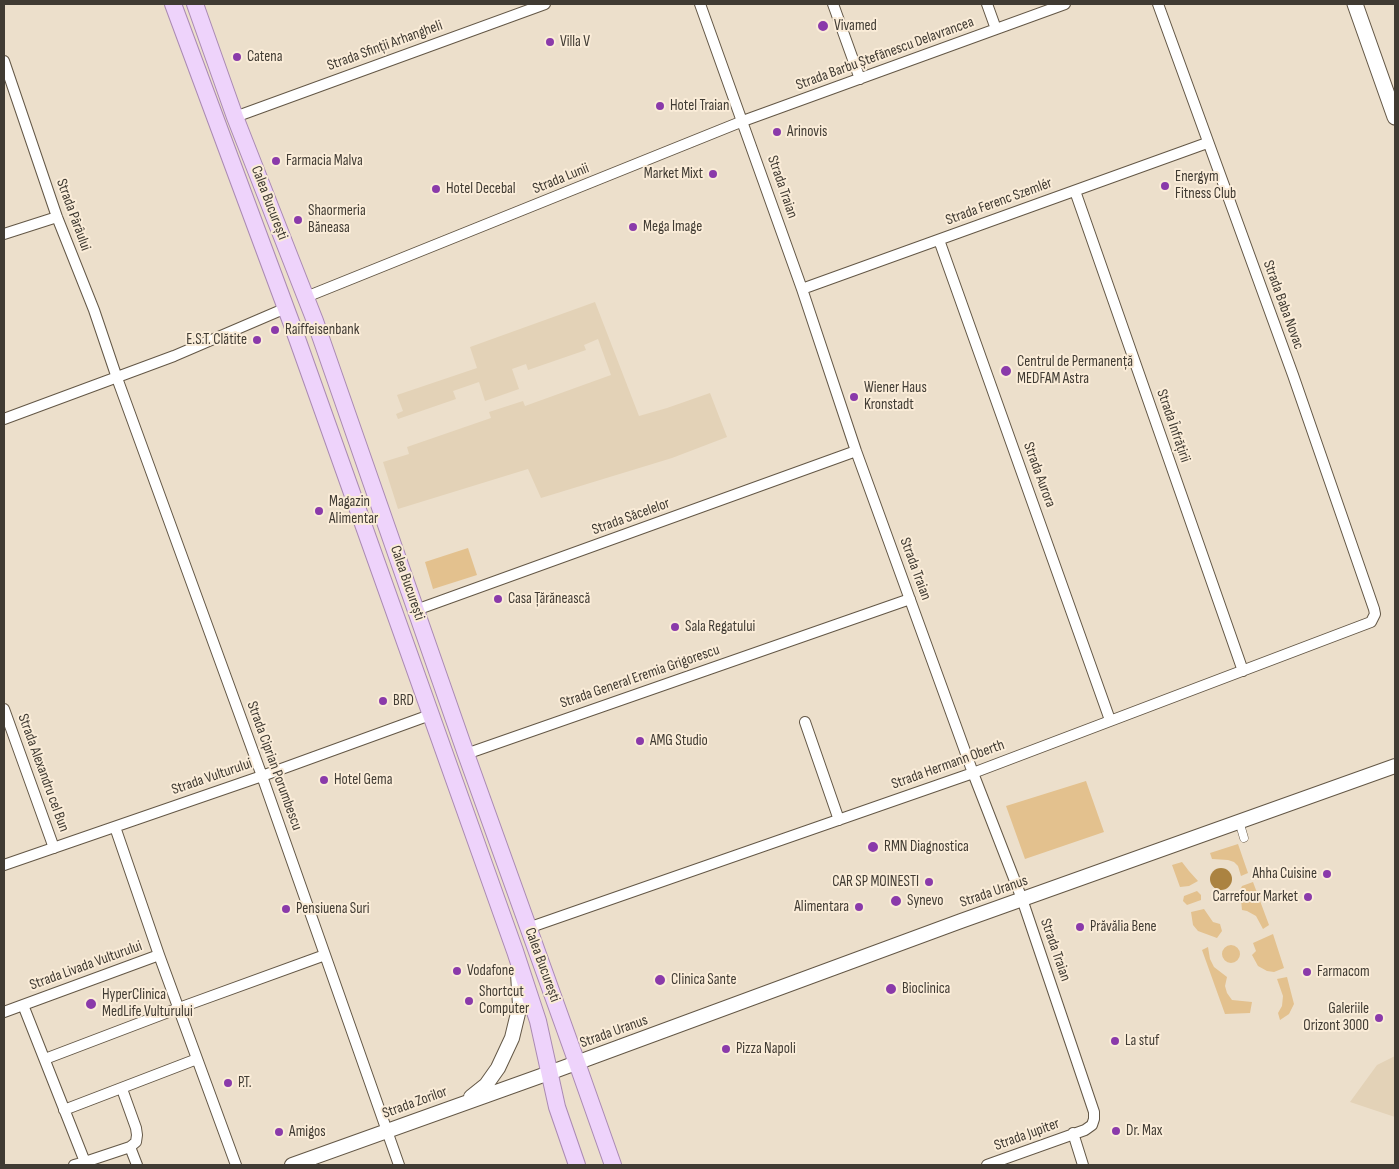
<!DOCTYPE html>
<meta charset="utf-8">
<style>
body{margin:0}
#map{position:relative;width:1399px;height:1169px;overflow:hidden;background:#ecdfcb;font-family:"Sofia Sans Condensed",sans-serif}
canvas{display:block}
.frame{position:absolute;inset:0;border:5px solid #403b33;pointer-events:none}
</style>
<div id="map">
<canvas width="1399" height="1169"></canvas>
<div class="frame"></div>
</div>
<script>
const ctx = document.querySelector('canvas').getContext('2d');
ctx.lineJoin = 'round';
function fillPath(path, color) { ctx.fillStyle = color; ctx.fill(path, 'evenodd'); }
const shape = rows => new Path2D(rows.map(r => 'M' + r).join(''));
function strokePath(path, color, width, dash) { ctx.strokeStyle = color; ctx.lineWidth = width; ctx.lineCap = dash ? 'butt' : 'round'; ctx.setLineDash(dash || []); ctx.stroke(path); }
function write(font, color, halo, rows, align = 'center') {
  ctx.font = font + ' "Sofia Sans Condensed",sans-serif'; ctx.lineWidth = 4; ctx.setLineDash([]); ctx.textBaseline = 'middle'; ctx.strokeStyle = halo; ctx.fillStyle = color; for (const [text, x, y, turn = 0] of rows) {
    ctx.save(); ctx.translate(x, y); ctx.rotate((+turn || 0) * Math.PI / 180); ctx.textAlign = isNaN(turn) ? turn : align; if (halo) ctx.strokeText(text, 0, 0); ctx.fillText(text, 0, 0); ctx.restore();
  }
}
const built = shape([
 [595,302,639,416,667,408,710,393,727,437,672,458,541,498,528,469,398,509,383,462,409,454,407,447,491,418,489,412,523,401,525,406,611,375,598,339,584,345,586,350,528,370,526,364,512,369,519,389,485,401,479,382,453,391,456,399,398,419,396,414,403,411,397,395,477,368,470,347],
 [1395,1056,1395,1117,1350,1102,1377,1065]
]);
const green = shape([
 [468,548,477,575,433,589,425,562],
 [1086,781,1104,832,1025,859,1006,806],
 [1238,844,1248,873,1241,876,1238,866,1234,862,1228,860,1212,859,1210,853],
 [1182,862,1189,871,1198,881,1189,886,1180,887,1172,865],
 [1253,882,1269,925,1263,929,1256,916,1247,911,1242,910,1240,890,1242,886],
 [1197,891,1201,895,1201,900,1187,905,1183,901,1184,896],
 [1204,909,1213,922,1220,924,1222,931,1217,938,1198,931,1193,925,1191,912],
 [1273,934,1284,968,1274,972,1267,971,1258,966,1252,955,1256,951,1253,943],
 '1222 954a9 9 0 1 1 18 0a9 9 0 1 1-18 0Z',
 [1208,947,1210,959,1214,967,1227,977,1225,986,1227,993,1232,1000,1252,1002,1250,1013,1225,1014,1202,950],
 [1287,977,1294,1004,1289,1014,1280,1020,1278,1013,1282,1006,1283,996,1277,979]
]);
const water = shape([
 '1210 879a11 11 0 1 1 22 0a11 11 0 1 1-22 0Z'
]);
const pedestrian = shape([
 [1239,821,1244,838]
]);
const minor = shape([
 [700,4,802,289,856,451,973,773,1022,899,1094,1112,1094,1119,1092,1125,1085,1130,987,1165],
 [833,4,860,79],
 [987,4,996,29],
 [4,61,57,217,94,310,117,378,262,776,399,1165],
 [235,117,545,4],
 [1075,191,1243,671],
 [4,234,57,217],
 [939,240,1110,720],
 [802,289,1207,143],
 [306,297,743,121,1065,4],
 [4,419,174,356,286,308],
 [416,610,856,451],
 [4,709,54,848],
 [805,722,839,820],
 [466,754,910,599],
 [115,827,159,955,236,1165],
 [4,865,262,776,430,715],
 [528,928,973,773,1371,622,1375,614,1374,609,1293,375,1158,4],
 [23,1005,85,1162,130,1147,136,1142,137,1135,136,1128,122,1089],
 [4,1012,159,955],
 [45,1059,179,1008,325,955],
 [64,1110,197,1059],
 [1073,1133,1083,1165],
 [130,1147,137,1165],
 [74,1165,85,1162]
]);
const tertiary = shape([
 [471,1097,486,1085,498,1068,512,1038,520,1005,518,974],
 [292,1165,549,1073,961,921,1395,766]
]);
const secondary = shape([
 [1355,4,1395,117]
]);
const primary = shape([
 [173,4,294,330,515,951,538,1021,557,1107,577,1165],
 [195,4,235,117,315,321,466,754,577,1063,613,1165]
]);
const markers = [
 [823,26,6,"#8a3aaa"],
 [550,42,5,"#8a3aaa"],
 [237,57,5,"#8a3aaa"],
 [660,106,5,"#8a3aaa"],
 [777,132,5,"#8a3aaa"],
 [276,161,5,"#8a3aaa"],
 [713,174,5,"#8a3aaa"],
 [1165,186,5,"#8a3aaa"],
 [436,189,5,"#8a3aaa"],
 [298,220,5,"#8a3aaa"],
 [633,227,5,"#8a3aaa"],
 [275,330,5,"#8a3aaa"],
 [257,340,5,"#8a3aaa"],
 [1006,371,6,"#8a3aaa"],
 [854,397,5,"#8a3aaa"],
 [319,511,5,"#8a3aaa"],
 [498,599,5,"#8a3aaa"],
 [675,627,5,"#8a3aaa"],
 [383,701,5,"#8a3aaa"],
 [640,741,5,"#8a3aaa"],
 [324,780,5,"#8a3aaa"],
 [873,847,6,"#8a3aaa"],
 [1327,874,5,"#8a3aaa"],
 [929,882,5,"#8a3aaa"],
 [1308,897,5,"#8a3aaa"],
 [896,901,6,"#8a3aaa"],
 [859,907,5,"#8a3aaa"],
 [286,909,5,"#8a3aaa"],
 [1080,927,5,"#8a3aaa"],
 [457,971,5,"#8a3aaa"],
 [1307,972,5,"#8a3aaa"],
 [660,980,6,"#8a3aaa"],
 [891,989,6,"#8a3aaa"],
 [469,1001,5,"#8a3aaa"],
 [91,1004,6,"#8a3aaa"],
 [1379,1018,5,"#8a3aaa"],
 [1115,1041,5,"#8a3aaa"],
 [726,1049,5,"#8a3aaa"],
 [228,1083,5,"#8a3aaa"],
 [1116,1131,5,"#8a3aaa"],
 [279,1132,5,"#8a3aaa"]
];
const poiNames = [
 ["Vivamed",834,26],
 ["Villa V",560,42],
 ["Catena",247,57],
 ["Hotel Traian",670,106],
 ["Arinovis",787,132],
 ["Farmacia Malva",286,161],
 ["Market Mixt",703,174,"right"],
 ["Energym",1175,177],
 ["Fitness Club",1175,194],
 ["Hotel Decebal",446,189],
 ["Shaormeria",308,211],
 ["Băneasa",308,228],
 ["Mega Image",643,227],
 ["Raiffeisenbank",285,330],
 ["E.S.T. Clătite",247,340,"right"],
 ["Centrul de Permanență",1017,362],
 ["MEDFAM Astra",1017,379],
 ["Wiener Haus",864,388],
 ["Kronstadt",864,405],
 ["Magazin",329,502],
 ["Alimentar",329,519],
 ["Casa Țărănească",508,599],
 ["Sala Regatului",685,627],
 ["BRD",393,701],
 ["AMG Studio",650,741],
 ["Hotel Gema",334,780],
 ["RMN Diagnostica",884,847],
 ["Ahha Cuisine",1317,874,"right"],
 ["CAR SP MOINESTI",919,882,"right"],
 ["Carrefour Market",1298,897,"right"],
 ["Synevo",907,901],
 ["Alimentara",849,907,"right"],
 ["Pensiuena Suri",296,909],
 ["Prăvălia Bene",1090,927],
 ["Vodafone",467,971],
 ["Farmacom",1317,972],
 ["Clinica Sante",671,980],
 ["Bioclinica",902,989],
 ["Shortcut",479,992],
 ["Computer",479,1009],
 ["HyperClinica",102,995],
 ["MedLife Vulturului",102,1012],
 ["Galeriile",1369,1009,"right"],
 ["Orizont 3000",1369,1026,"right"],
 ["La stuf",1125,1041],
 ["Pizza Napoli",736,1049],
 ["P.T.",238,1083],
 ["Dr. Max",1126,1131],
 ["Amigos",289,1132]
];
const streetNames = [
 ["Strada Sfinții Arhangheli",385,46,-20],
 ["Strada Barbu Ștefănescu Delavrancea",885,54,-20],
 ["Strada Lunii",561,179,-22],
 ["Strada Traian",782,187,71],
 ["Strada Ferenc Szemlér",999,202,-20],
 ["Calea București",269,203,69],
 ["Strada Pârâului",73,215,70],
 ["Strada Baba Novac",1283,305,70],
 ["Strada Înfrățirii",1173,426,71],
 ["Strada Aurora",1039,475,70],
 ["Strada Săcelelor",631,517,-20],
 ["Strada Traian",915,569,70],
 ["Calea București",407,583,71],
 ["Strada General Eremia Grigorescu",640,677,-19],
 ["Strada Hermann Oberth",948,765,-20],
 ["Strada Ciprian Porumbescu",274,766,70],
 ["Strada Alexandru cel Bun",43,773,70],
 ["Strada Vulturului",212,777,-19],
 ["Strada Uranus",994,892,-19],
 ["Strada Traian",1055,950,71],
 ["Calea București",542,965,70],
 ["Strada Livada Vulturului",86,966,-20],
 ["Strada Uranus",614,1032,-20],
 ["Strada Zorilor",415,1103,-20],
 ["Strada Jupiter",1027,1135,-20]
];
fillPath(built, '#e3d2b7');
fillPath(green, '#e3c18e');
fillPath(water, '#ab8341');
strokePath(pedestrian, '#635746', 9);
strokePath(minor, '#635746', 12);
strokePath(tertiary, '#635746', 16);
strokePath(secondary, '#635746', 17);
strokePath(primary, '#aa8ab3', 18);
strokePath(pedestrian, '#fff', 8);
strokePath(minor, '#fff', 10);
strokePath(tertiary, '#fff', 14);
strokePath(secondary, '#fff', 15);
strokePath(primary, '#eed3fb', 16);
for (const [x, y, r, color] of markers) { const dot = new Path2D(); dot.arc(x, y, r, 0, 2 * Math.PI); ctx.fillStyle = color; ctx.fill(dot); strokePath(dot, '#faecd8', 2); }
write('15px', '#403b33', '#faecd8', poiNames, 'left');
write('15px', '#403b33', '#faecd8', streetNames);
</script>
